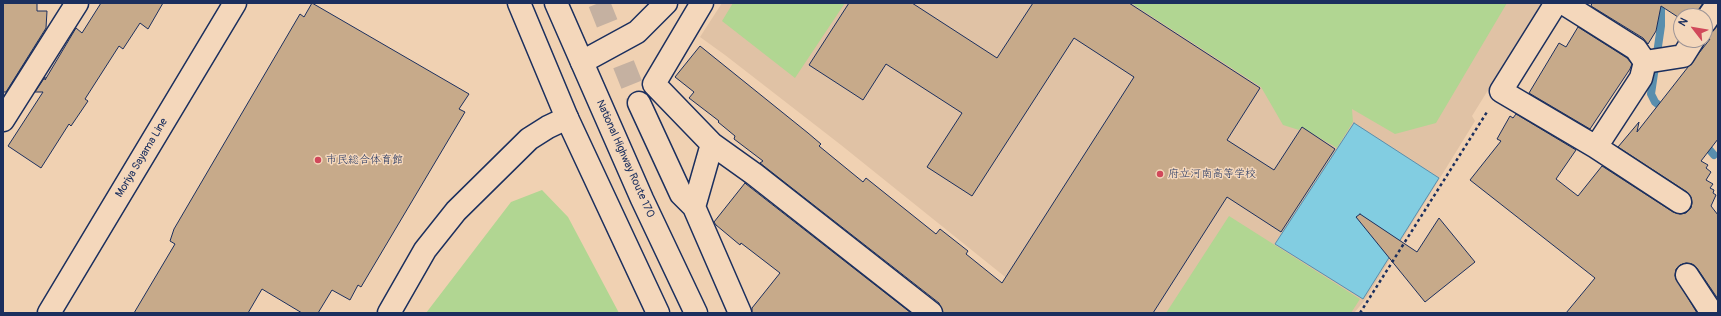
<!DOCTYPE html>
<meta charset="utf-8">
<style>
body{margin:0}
#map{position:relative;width:1721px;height:316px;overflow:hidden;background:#f0d1b2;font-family:Pangolin,sans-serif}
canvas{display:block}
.frame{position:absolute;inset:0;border:4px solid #1b2f5e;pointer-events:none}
.north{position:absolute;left:1673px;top:8px;width:40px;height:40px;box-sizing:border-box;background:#f4d7bb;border:1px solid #9d9496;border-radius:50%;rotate:301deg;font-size:11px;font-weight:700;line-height:16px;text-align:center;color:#1b2f5e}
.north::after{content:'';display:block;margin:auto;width:14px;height:18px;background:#d1495b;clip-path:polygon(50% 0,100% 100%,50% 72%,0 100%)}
</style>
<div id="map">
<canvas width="1721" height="316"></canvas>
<div class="frame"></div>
<div class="north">N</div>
</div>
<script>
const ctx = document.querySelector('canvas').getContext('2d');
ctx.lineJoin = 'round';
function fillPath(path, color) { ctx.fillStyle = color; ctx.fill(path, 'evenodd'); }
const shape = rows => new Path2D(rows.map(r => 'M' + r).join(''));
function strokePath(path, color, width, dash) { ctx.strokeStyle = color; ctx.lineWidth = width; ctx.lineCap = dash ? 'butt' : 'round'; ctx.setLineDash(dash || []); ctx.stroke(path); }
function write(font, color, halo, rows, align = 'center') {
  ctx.font = font + ' Pangolin,"Klee One",sans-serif'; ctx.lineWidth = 3; ctx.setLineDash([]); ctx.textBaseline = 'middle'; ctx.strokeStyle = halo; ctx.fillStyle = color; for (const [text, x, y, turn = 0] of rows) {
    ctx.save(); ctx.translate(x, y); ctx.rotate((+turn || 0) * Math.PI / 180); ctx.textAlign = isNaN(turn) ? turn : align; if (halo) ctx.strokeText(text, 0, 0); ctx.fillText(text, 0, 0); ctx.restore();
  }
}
const built = shape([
 [722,3,1542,3,1472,116,1475,121,1365,300,1354,313,1050,313,841,145,725,55,700,37]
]);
const green = shape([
 [733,3,845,3,795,78,722,21],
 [1131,3,1507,3,1436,123,1395,134,1352,109,1353,122,1337,148,1301,127,1299,130,1283,125,1261,87],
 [542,190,568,217,619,313,426,313,511,202],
 [1229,216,1360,299,1351,313,1166,313]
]);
const water = shape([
 [1354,123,1439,178,1363,299,1275,244,1354,123]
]);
const stream = shape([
 [1661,3,1661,26,1651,94,1655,102,1666,111],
 [1703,142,1714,155]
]);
const building = shape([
 [3,3,37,3,37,11,47,11,46,28,6,92,3,92,3,3],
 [101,3,163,3,148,29,140,23,123,49,119,46,85,99,88,101,71,126,69,124,41,168,8,146,43,92,35,92,45,77,45,80,76,28,82,33,101,3],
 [312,3,469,94,459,109,465,112,361,287,358,285,350,300,332,290,318,313,302,313,262,289,248,313,134,313,175,244,170,241,174,229,300,14,304,17,312,3],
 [849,3,912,3,997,58,1033,3,1129,3,1260,88,1227,140,1274,170,1302,127,1335,149,1281,232,1227,197,1153,313,943,313,939,303,760,163,763,161,734,139,735,136,718,122,719,121,689,98,694,92,675,77,700,46,808,133,821,144,819,146,863,182,866,178,936,234,940,229,968,251,966,254,1002,283,1134,77,1074,38,972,196,927,167,962,113,886,64,863,100,809,65,849,3],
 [1592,3,1703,3,1694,16,1681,16,1681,19,1661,6,1656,31,1648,44,1643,38,1591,6,1592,3],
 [1718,25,1718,139,1701,161,1708,165,1706,168,1711,172,1706,180,1713,184,1710,188,1714,190,1713,193,1716,195,1711,206,1718,215,1718,299,1697,268,1692,264,1686,263,1680,265,1676,269,1675,276,1697,313,1566,313,1595,278,1470,180,1501,141,1497,139,1510,116,1513,118,1516,114,1576,150,1556,179,1578,196,1602,166,1673,212,1680,214,1686,213,1691,208,1692,203,1691,197,1687,192,1618,147,1639,122,1637,132,1710,39,1705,34,1711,33,1718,25],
 [1578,27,1627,58,1632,64,1630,69,1590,129,1529,93,1559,43,1566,47,1578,27],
 [745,183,746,184,911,313,752,313,752,308,780,273,741,243,740,245,716,225,714,222,745,183],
 [1360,214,1417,252,1439,218,1475,262,1425,302,1356,217,1360,214]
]);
const streetTunnel = shape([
 [599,3,639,103]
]);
const path = shape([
 [1360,313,1487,112]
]);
const street = shape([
 [702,3,654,84,712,144,754,174,931,313],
 [1556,3,1501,91,1596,147,1680,202],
 [1563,3,1636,49,1645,62,1641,78,1596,147],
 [1705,22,1718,3],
 [1645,62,1683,56,1693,40],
 [639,103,681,194,694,207,740,313],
 [3,120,77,3],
 [694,207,712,144],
 [1687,275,1712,313]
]);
const secondary = shape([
 [582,62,637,32,666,3],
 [49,313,235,3],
 [389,313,425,250,456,211,529,139,548,127,567,118]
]);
const highway = shape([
 [519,3,567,118,658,313],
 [556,3,642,199,696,313]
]);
const markers = [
 [318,160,4,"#d1495b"],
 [1160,174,4,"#d1495b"]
];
const streetNames = [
 ["Moriya Sayama Line",142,158,-59],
 ["National Highway Route 170",625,159,66]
];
const poiNames = [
 ["市民総合体育館",326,160],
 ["府立河南高等学校",1168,174]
];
fillPath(built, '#e0c2a5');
fillPath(green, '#b1d692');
fillPath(water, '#82cde1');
strokePath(water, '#598ead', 1);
strokePath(stream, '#598ead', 8);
fillPath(building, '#c7aa8a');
strokePath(building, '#1b2f5e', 1);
strokePath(streetTunnel, '#c5b1a1', 22, [22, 11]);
strokePath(street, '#1b2f5e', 25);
strokePath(secondary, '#1b2f5e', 25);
strokePath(highway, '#1b2f5e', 25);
strokePath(path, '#1b2f5e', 2.5, [3, 3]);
strokePath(street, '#f4d7bb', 22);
strokePath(secondary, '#f4d7bb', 22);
strokePath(highway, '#f4d7bb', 22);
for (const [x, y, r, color] of markers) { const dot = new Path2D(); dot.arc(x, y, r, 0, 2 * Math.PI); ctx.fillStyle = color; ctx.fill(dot); strokePath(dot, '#f4d7bb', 1.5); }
write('11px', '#1b2f5e', '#f4d7bb', streetNames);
write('11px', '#1b2f5e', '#f4d7bb', poiNames, 'left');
</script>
